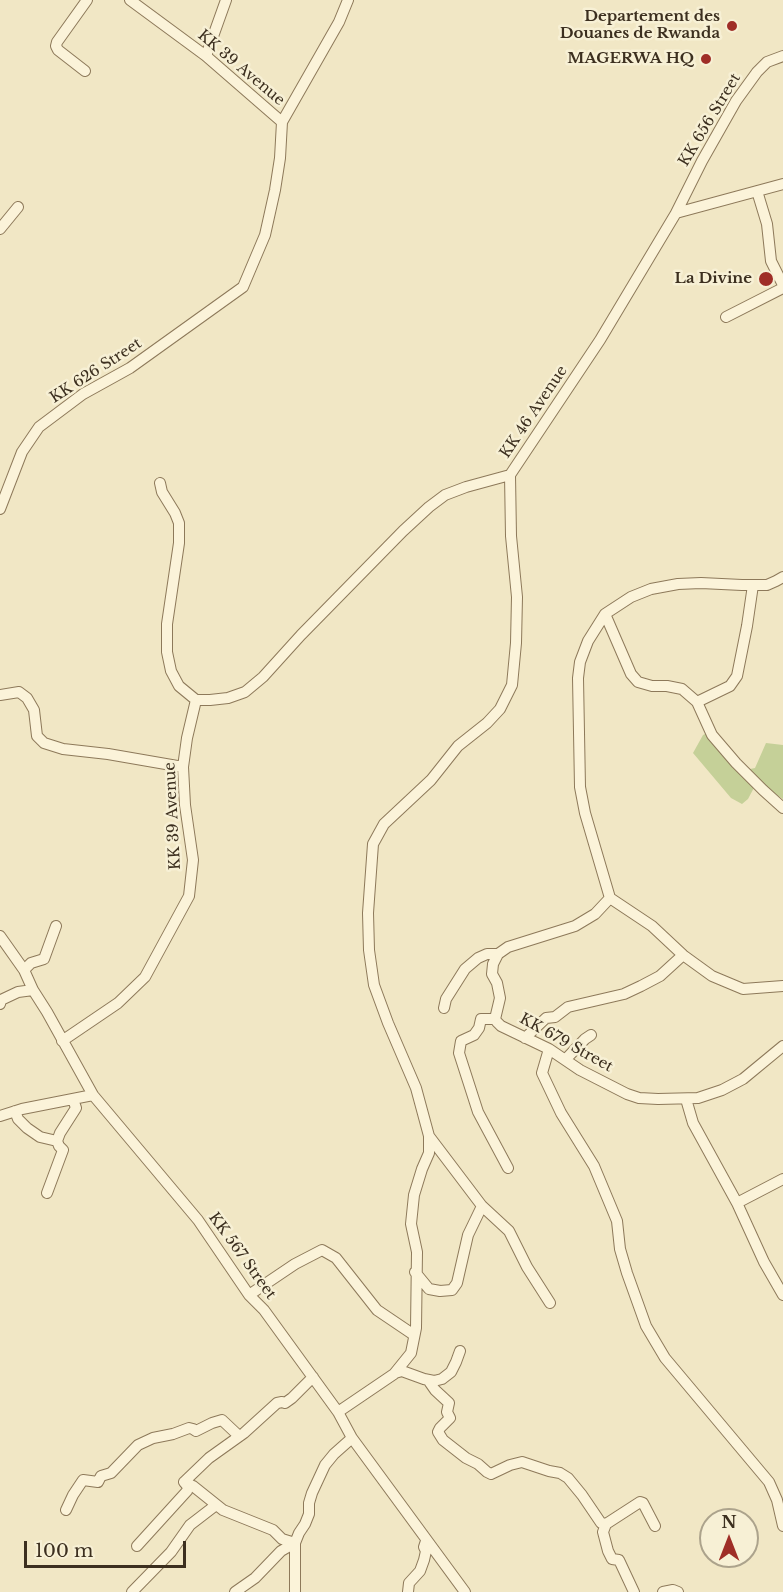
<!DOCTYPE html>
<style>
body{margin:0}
#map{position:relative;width:783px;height:1592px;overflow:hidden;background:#f1e7c5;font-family:"Libre Baskerville",serif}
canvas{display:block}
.north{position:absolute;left:699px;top:1508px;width:60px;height:60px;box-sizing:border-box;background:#f7f0d5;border:2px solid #aca38c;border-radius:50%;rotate:0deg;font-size:16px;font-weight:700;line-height:24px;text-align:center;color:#3c2f1f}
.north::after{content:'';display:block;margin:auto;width:21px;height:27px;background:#9f2e27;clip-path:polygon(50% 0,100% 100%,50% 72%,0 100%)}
.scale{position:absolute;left:24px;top:1541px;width:162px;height:27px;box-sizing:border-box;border:3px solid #3c2f1f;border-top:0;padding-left:8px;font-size:18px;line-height:21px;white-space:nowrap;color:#3c2f1f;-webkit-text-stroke:4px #f7f0d5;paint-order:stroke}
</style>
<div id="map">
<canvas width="783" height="1592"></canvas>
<div class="north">N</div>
<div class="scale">100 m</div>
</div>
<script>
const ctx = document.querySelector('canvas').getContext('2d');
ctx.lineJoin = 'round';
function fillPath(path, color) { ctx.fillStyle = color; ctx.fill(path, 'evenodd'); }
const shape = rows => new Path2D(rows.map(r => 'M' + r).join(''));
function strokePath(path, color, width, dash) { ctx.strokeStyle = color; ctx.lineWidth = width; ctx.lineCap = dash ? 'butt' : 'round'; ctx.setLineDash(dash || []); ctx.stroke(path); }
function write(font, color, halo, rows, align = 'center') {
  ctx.font = font + ' "Libre Baskerville",serif'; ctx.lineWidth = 5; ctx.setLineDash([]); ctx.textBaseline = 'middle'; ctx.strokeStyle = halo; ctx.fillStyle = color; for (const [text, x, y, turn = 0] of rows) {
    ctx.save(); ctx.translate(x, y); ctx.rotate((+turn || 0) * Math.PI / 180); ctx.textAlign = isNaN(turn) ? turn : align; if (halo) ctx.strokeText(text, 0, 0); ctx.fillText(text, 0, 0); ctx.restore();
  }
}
const green = shape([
 [711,731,745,770,755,768,766,743,783,745,783,799,757,782,748,799,742,804,731,798,693,753,703,735]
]);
const minor = shape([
 [206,56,226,0],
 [85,71,58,50,56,46,57,42,87,0],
 [282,122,339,22,348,0],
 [757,191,767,224,771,261,783,285],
 [676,213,702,161,736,101,757,72,767,62,783,56],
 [0,229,18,207],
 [726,317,783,288],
 [160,483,162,492,175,513,179,523,179,543,167,624,167,652,171,671,179,686,196,700],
 [0,509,22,452,39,427,83,394,130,368,243,287,265,235,275,190,280,158,282,122,206,56,130,0],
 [783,577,776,581,767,585,742,585,701,583,678,584,651,589,631,597,605,614,588,641,580,662,578,678,580,787,585,813,610,898,595,914,575,926,508,947,498,954,493,964,492,974,497,983,500,998,495,1019,497,1022,501,1026,549,1049,580,1070,627,1094,639,1098,658,1099,698,1098,722,1090,743,1079,783,1046],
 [605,614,631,674,638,682,652,686,667,686,682,689,697,702,712,735,736,763,763,790,783,808],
 [0,695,19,692,27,698,34,710,37,736,44,743,63,749,108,754,183,767],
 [196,700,210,700,228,698,245,692,263,677,301,635,403,531,429,507,445,495,466,487,510,475,600,340,676,213,783,184],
 [697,702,730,686,737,676,747,626,753,585],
 [610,898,652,926,683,955,712,976,743,989,783,986],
 [0,936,24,970,33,990,47,1012,93,1095,198,1220,249,1295,264,1310,338,1412,352,1438,465,1592],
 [24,970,31,963,44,959,56,926],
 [0,1004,1,1000,18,992,33,990],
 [444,1008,446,999,465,969,478,958,487,954,498,954],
 [495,1019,481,1019,479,1028,474,1035,461,1041,459,1053,478,1112,508,1168],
 [525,1038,546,1018,555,1017,568,1007,624,994,641,986,660,976,683,955],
 [62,1041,118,1003,145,977,189,896,193,860,185,805,183,767,187,738,196,700],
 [549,1049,542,1073,561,1113,594,1166,617,1221,620,1249,627,1273,646,1326,665,1358,769,1482,777,1500,783,1526],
 [565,1060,585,1039,591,1035],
 [686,1099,693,1123,737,1203,764,1262,783,1295],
 [15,1111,18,1119,27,1128,40,1137,57,1141],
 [0,1116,22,1109,93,1095],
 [429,1136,482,1206,509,1231,527,1267,550,1303],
 [47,1193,63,1150,59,1146,57,1141,60,1133,76,1108,73,1099],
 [737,1203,783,1179],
 [415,1272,429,1289,440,1291,452,1290,457,1283,468,1235,482,1206],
 [249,1295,295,1264,322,1250,336,1258,377,1310,414,1335],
 [395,1373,402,1371,424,1379,434,1381,442,1379,451,1372,456,1362,460,1351],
 [428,1380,435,1390,449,1403,447,1412,450,1418,440,1428,438,1432,443,1440,466,1458,478,1464,487,1472,491,1474,510,1465,522,1462,549,1471,560,1473,568,1478,582,1495,601,1523,606,1524,640,1502,643,1503,655,1526],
 [338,1412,394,1374,411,1353,416,1328,417,1252,411,1224,414,1195,422,1169,429,1153,429,1136,416,1088,388,1023,374,985,369,950,368,913,373,844,384,824,431,780,458,746,487,723,500,709,512,685,516,643,517,597,511,536,510,475],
 [66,1510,73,1495,83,1480,98,1482,101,1476,111,1473,138,1445,153,1438,173,1434,189,1428,193,1429,196,1431,212,1423,222,1420,239,1436],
 [606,1524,603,1532,608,1551,612,1559,619,1560,634,1592],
 [137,1546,187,1491,188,1487,184,1482],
 [132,1592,171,1552,190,1525,216,1505],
 [235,1592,255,1578,281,1551,295,1543,299,1533,305,1524,309,1514,309,1503,312,1493,325,1465,334,1454,352,1438],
 [295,1592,295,1543,282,1539,273,1530,223,1510,193,1486,184,1482,209,1458,244,1433,277,1403,282,1402,285,1403,292,1398,313,1377],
 [408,1592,409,1583,420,1571,424,1560,426,1551,424,1547,426,1541],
 [663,1592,673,1590,678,1592]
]);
const markers = [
 [732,26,6,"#9f2e27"],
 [706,59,6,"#9f2e27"],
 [766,279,8,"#9f2e27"]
];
const poiNames = [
 ["Departement des",720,17],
 ["Douanes de Rwanda",720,34],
 ["MAGERWA HQ",694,59],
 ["La Divine",752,279]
];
const streetNames = [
 ["KK 39 Avenue",241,68,40],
 ["KK 656 Street",710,120,-59],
 ["KK 626 Street",96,371,-33],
 ["KK 46 Avenue",534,412,-56],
 ["KK 39 Avenue",173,816,-93],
 ["KK 679 Street",566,1043,29],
 ["KK 567 Street",242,1256,54]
];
fillPath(green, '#c5d098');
strokePath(minor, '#8d795a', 12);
strokePath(minor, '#fbf3d9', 10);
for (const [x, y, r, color] of markers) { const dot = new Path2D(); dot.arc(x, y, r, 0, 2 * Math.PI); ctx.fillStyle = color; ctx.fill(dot); strokePath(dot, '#f7f0d5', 2); }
write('bold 15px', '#3c2f1f', '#f7f0d5', poiNames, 'right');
write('15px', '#3c2f1f', '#f7f0d5', streetNames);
</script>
